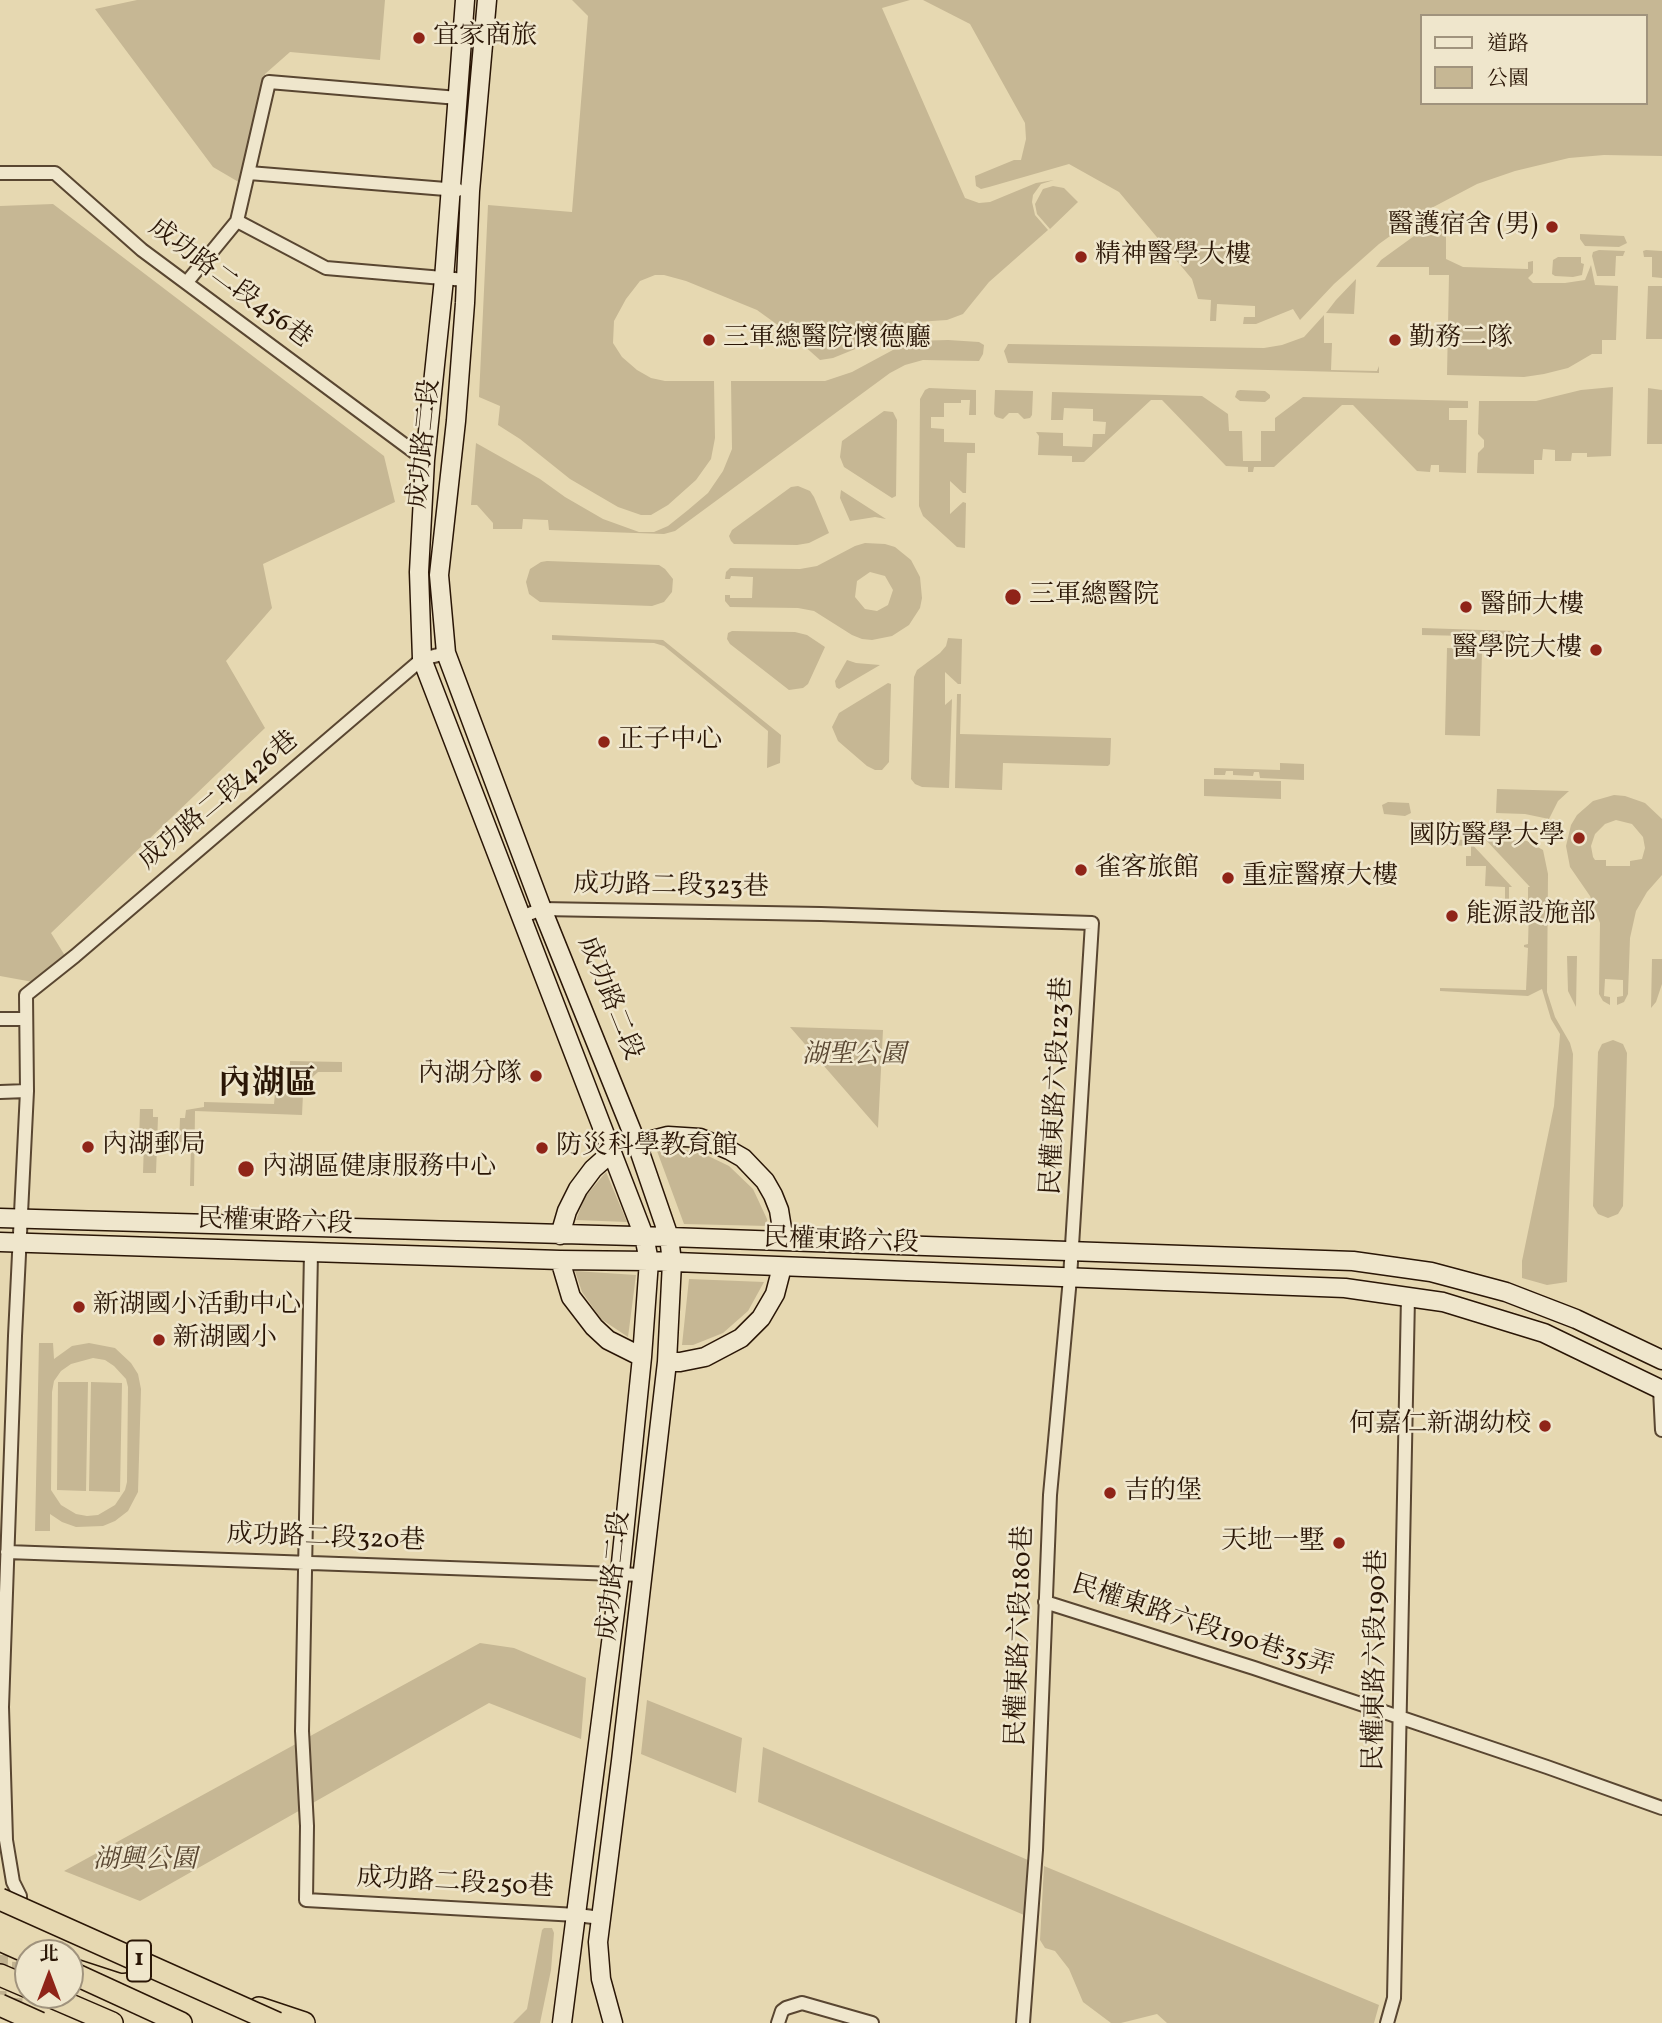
<!DOCTYPE html>
<meta charset="utf-8">
<style>
body{margin:0}
#map{position:relative;width:1662px;height:2023px;overflow:hidden;background:#e6d8b1;font-family:Vollkorn,"Noto Serif TC",serif}
canvas{display:block}
.legend{position:absolute;left:1420px;top:14px;width:228px;height:91px;box-sizing:border-box;background:#efe6cc;border:2px solid #a0937d;margin:0;padding:9px 12px;list-style:none;font-size:21px;color:#2a1606}
.legend li{display:flex;align-items:center;gap:14px;height:35px}
.legend b{width:35px;border:2px solid #a0937d}
.north{position:absolute;left:14px;top:1939px;width:70px;height:70px;box-sizing:border-box;background:#efe6cc;border:2px solid #a0937d;border-radius:50%;rotate:0deg;font-size:19px;font-weight:700;line-height:28px;text-align:center;color:#2a1606}
.north::after{content:'';display:block;margin:auto;width:24px;height:32px;background:#8f2418;clip-path:polygon(50% 0,100% 100%,50% 72%,0 100%)}
</style>
<div id="map">
<canvas width="1662" height="2023"></canvas>
<ul class="legend">
<li><b style="height:9px;background:#efe6cc"></b>道路</li>
<li><b style="height:19px;background:#c6b794"></b>公園</li>
</ul>
<div class="north">北</div>
</div>
<script>
const ctx = document.querySelector('canvas').getContext('2d');
ctx.lineJoin = 'round';
function fillPath(path, color) { ctx.fillStyle = color; ctx.fill(path, 'evenodd'); }
const shape = rows => new Path2D(rows.map(r => 'M' + r).join(''));
function strokePath(path, color, width, dash) { ctx.strokeStyle = color; ctx.lineWidth = width; ctx.lineCap = dash ? 'butt' : 'round'; ctx.setLineDash(dash || []); ctx.stroke(path); }
function write(font, color, halo, rows, align = 'center') {
  ctx.font = font + ' Vollkorn,"Noto Serif TC",serif'; ctx.lineWidth = 5; ctx.setLineDash([]); ctx.textBaseline = 'middle'; ctx.strokeStyle = halo; ctx.fillStyle = color; for (const [text, x, y, turn = 0] of rows) {
    ctx.save(); ctx.translate(x, y); ctx.rotate((+turn || 0) * Math.PI / 180); ctx.textAlign = isNaN(turn) ? turn : align; if (halo) ctx.strokeText(text, 0, 0); ctx.fillText(text, 0, 0); ctx.restore();
  }
}
const green = shape([
 [137,0,385,0,380,60,290,52,265,74,242,184,213,167,95,9],
 [572,0,910,0,882,8,965,198,979,203,990,202,1036,183,1054,180,1041,184,1033,195,1032,202,1035,215,1048,230,989,282,963,314,947,320,917,322,891,330,865,345,833,358,820,360,793,336,757,310,686,281,664,275,655,275,640,281,626,299,614,321,613,343,622,357,637,370,651,378,665,381,714,381,715,438,711,459,696,480,668,505,651,515,641,515,618,507,570,479,520,439,498,425,500,406,479,397,488,205,572,212,588,16],
 [923,0,1662,0,1662,156,1604,155,1569,158,1515,171,1477,184,1422,213,1379,244,1334,284,1300,320,1293,309,1256,324,1243,324,1244,317,1255,317,1255,306,1217,304,1216,321,1210,321,1211,300,1198,299,1192,279,1119,192,1069,164,989,187,981,189,976,186,975,176,1014,160,1021,160,1026,139,1025,123,970,24],
 [1422,16,1646,16,1646,103,1422,103],
 [1053,186,1064,188,1078,202,1050,229,1037,214,1035,204,1043,189],
 [53,204,384,456,395,502,263,564,272,608,226,661,265,728,51,933,67,959,33,982,0,976,0,206],
 [1432,223,1446,224,1446,259,1463,267,1528,269,1528,262,1533,261,1533,273,1528,278,1533,283,1565,283,1585,280,1591,265,1595,285,1618,286,1616,340,1602,340,1602,354,1592,354,1568,368,1544,374,1524,377,1447,375,1449,275,1429,275,1429,267,1376,267,1381,260],
 [1580,234,1624,236,1627,243,1619,247,1585,246,1580,239],
 [1599,250,1625,251,1623,256,1616,256,1615,276,1597,276,1592,256,1593,252],
 [1646,250,1662,251,1662,278,1652,277,1652,257,1644,257,1643,251],
 [1558,257,1581,257,1581,263,1584,264,1582,275,1573,277,1555,276,1552,274,1553,260],
 [1356,279,1354,314,1326,313,1336,300],
 [1648,286,1662,286,1662,339,1646,339],
 [1324,315,1324,343,1332,343,1331,370,1377,371,1379,366,1379,373,1008,363,1004,351,1008,344,1264,348,1282,345,1304,337],
 [948,340,979,342,984,345,983,354,979,361,923,360,905,365,890,373,675,531,664,534,549,530,548,520,523,519,522,529,493,529,493,523,477,505,471,505,476,443,540,479,565,497,603,519,639,532,654,532,668,526,688,510,708,493,723,471,732,449,731,381,825,381,852,372,904,344,913,341],
 [1613,387,1611,456,1587,457,1587,453,1572,453,1571,461,1555,461,1555,450,1543,449,1542,460,1534,460,1534,474,1477,473,1478,453,1484,447,1484,440,1478,434,1479,401,1536,401,1581,390],
 [929,388,976,390,976,415,969,415,970,400,961,400,961,403,944,403,944,417,931,417,931,428,944,429,944,442,975,443,975,453,967,453,966,493,963,493,950,481,950,514,963,502,966,503,965,548,957,547,923,516,919,506,920,399,925,390],
 [1648,388,1662,390,1662,444,1647,444],
 [995,390,1033,391,1032,415,1030,418,1024,419,1018,413,1009,413,1003,419,996,417,994,414],
 [1240,390,1265,391,1270,395,1270,398,1265,402,1240,401,1235,397,1237,391],
 [1052,392,1202,396,1228,414,1229,431,1242,431,1243,461,1261,461,1261,431,1275,431,1275,418,1303,397,1468,401,1468,408,1449,408,1449,420,1467,420,1466,473,1439,472,1439,465,1431,465,1430,472,1417,471,1353,405,1342,405,1274,467,1254,467,1253,472,1248,472,1248,467,1226,466,1162,400,1151,400,1084,462,1072,462,1072,456,1038,455,1039,436,1036,432,1063,433,1063,446,1092,447,1093,434,1105,434,1106,422,1093,421,1093,409,1064,408,1063,420,1051,420],
 [884,411,893,412,897,420,896,496,892,498,844,467,840,457,842,441],
 [798,486,810,491,814,497,829,533,809,543,797,545,734,544,731,541,729,536,732,530,791,487],
 [841,490,886,519,875,517,850,521,840,498],
 [865,543,885,544,895,547,911,560,920,577,922,598,920,608,909,625,892,636,872,640,862,639,852,635,814,611,798,608,730,607,725,601,725,595,730,595,730,598,752,598,753,577,731,576,730,579,725,579,726,572,730,568,800,569,817,566,855,546],
 [870,572,885,576,893,590,888,605,877,611,865,609,855,597,857,581],
 [547,561,659,565,665,569,673,579,672,592,664,602,652,606,540,602,529,594,526,582,530,569,541,562],
 [1422,628,1514,631,1514,637,1422,635],
 [732,631,795,632,807,635,825,647,808,684,803,688,789,690,730,644,727,639,728,633],
 [552,635,663,640,781,735,780,763,767,768,768,731,664,646,654,643,552,640],
 [948,638,962,639,961,684,958,684,945,672,945,705,952,699,949,788,922,787,915,784,911,779,914,677,917,670,940,653,946,646],
 [1447,648,1482,649,1480,736,1445,735],
 [847,660,856,663,880,665,839,689,836,687,835,681],
 [888,683,891,684,889,762,882,770,875,770,867,766,838,741,832,727,839,713],
 [957,694,961,694,960,734,1111,738,1110,764,1108,766,1003,763,1002,790,955,788],
 [1280,763,1304,764,1304,780,1260,778,1259,772,1254,772,1253,776,1233,775,1233,771,1226,771,1225,775,1214,775,1214,768,1280,770],
 [1204,779,1281,781,1281,799,1204,796],
 [1497,789,1569,791,1558,801,1549,819,1525,814,1496,813],
 [1614,795,1625,796,1645,803,1662,819,1662,875,1647,892,1636,911,1630,938,1628,994,1624,1002,1617,1005,1617,997,1623,996,1623,980,1605,979,1604,996,1610,997,1610,1005,1603,1001,1599,994,1600,923,1590,896,1570,867,1566,846,1571,825,1577,815,1593,801],
 [1616,820,1632,824,1643,837,1645,848,1642,859,1630,861,1630,866,1606,866,1606,860,1595,860,1593,857,1591,846,1595,834,1605,824],
 [1388,802,1409,803,1411,813,1405,816,1384,814,1382,805],
 [1418,838,1468,840,1512,887,1509,887,1509,904,1528,904,1528,887,1530,887,1485,839,1527,841,1543,850,1548,874,1547,992,1555,1017,1570,1043,1573,1054,1567,1282,1547,1285,1522,1278,1522,1261,1554,1106,1560,1034,1551,1019,1542,989,1528,996,1440,991,1440,988,1526,990,1528,948,1524,947,1524,945,1528,944,1529,908,1505,907,1505,887,1485,886,1486,866,1466,866,1466,856,1471,856,1471,846,1418,844],
 [1567,956,1577,956,1576,1007,1568,991],
 [1652,959,1662,959,1662,984,1656,1002,1651,1008],
 [790,1027,883,1030,878,1128],
 [1613,1040,1623,1044,1627,1053,1623,1206,1618,1214,1608,1218,1598,1214,1593,1206,1598,1052,1602,1044],
 [290,1061,342,1062,342,1072,318,1072,304,1085,289,1084],
 [275,1093,303,1094,302,1115,195,1111,194,1186,190,1186,191,1143,179,1142,180,1118,185,1118,186,1110,204,1107,204,1102,274,1104],
 [140,1109,153,1109,153,1117,158,1117,156,1173,143,1173,144,1142,139,1141],
 [667,1148,700,1152,729,1166,753,1189,767,1219,768,1226,684,1224,657,1151],
 [606,1172,627,1222,576,1220,585,1197],
 [575,1271,636,1275,628,1337,601,1319,582,1292],
 [689,1279,764,1282,748,1311,723,1333,693,1345,682,1345],
 [39,1343,53,1343,54,1359,72,1346,89,1343,115,1348,131,1363,138,1374,141,1389,138,1492,128,1511,115,1521,103,1526,76,1527,62,1522,50,1514,50,1531,35,1531],
 [93,1358,105,1360,114,1366,126,1379,128,1387,127,1482,125,1490,115,1505,98,1515,87,1516,76,1514,61,1505,51,1490,52,1392,54,1381,61,1371,71,1364],
 [58,1382,88,1382,86,1491,57,1490],
 [91,1382,122,1383,120,1492,89,1491],
 [480,1643,514,1648,586,1678,581,1739,489,1703,140,1901,64,1871],
 [647,1700,742,1738,736,1793,641,1754],
 [763,1747,1028,1860,1024,1915,758,1802],
 [1044,1866,1379,2005,1374,2023,1167,2023,1157,2014,1121,2023,1111,2023,1083,2002,1069,1969,1055,1951,1045,1948,1040,1940],
 [544,1928,552,1928,554,1933,551,1970,540,2023,513,2023,527,2009,542,1930]
]);
const minorTunnel = shape([
 [0,2003,3,1938],
 [16,2010,19,1944]
]);
const minor = shape([
 [0,173,55,173,142,250,425,460],
 [249,173,458,190],
 [237,221,326,268,466,280],
 [187,282,237,221,269,82,458,98],
 [521,917,542,909,821,914,1092,923,1070,1278,1050,1495,1036,1850,1023,2023],
 [0,1019,26,1019],
 [0,1092,27,1091],
 [311,1252,302,1731,307,1826,306,1900,577,1915,601,1918],
 [1660,1389,1662,1430],
 [7,1552,643,1575],
 [1045,1602,1254,1668,1547,1767,1662,1808],
 [20,1911,20,1896,13,1882,6,1840,2,1707,15,1336,27,1091,26,995,75,956,422,659,446,653],
 [778,2023,782,2011,786,2008,802,2003,872,2023],
 [1387,2023,1394,1998,1408,1297]
]);
const secondary = shape([
 [465,0,444,279,425,460,419,572,422,659,644,1236,649,1261,642,1357,620,1573,562,2023],
 [487,0,470,191,465,303,456,421,439,575,446,653,542,909,637,1144,669,1237,672,1262,667,1362,621,1761,598,1942,601,1979,613,2023],
 [637,1144,668,1136,700,1138,729,1150,743,1158,765,1181,773,1195,779,1210,784,1241],
 [0,1218,669,1237,1353,1261,1431,1272,1506,1292,1576,1319,1662,1360],
 [560,1235,567,1211,578,1189,593,1169,612,1152],
 [0,1242,560,1260,649,1261,1345,1288,1443,1302,1544,1333,1662,1390],
 [560,1260,571,1297,594,1327,608,1340,642,1357],
 [667,1362,680,1362,705,1357,741,1338,761,1318,775,1294,782,1267]
]);
const motorway = shape([
 [0,1922,123,1962],
 [0,1940,29,1953],
 [70,1972,181,2023],
 [0,1975,28,1987],
 [47,1995,112,2023],
 [259,2008,304,2023]
]);
const motorwayBridge = shape([
 [0,1899,277,2023],
 [0,2005,40,2023]
]);
const markers = [
 [419,38,7,"#8f2418"],
 [1552,227,7,"#8f2418"],
 [1081,257,7,"#8f2418"],
 [709,340,7,"#8f2418"],
 [1395,340,7,"#8f2418"],
 [1013,597,9,"#8f2418"],
 [1466,607,7,"#8f2418"],
 [1596,650,7,"#8f2418"],
 [604,742,7,"#8f2418"],
 [1579,838,7,"#8f2418"],
 [1081,870,7,"#8f2418"],
 [1228,878,7,"#8f2418"],
 [1452,916,7,"#8f2418"],
 [536,1076,7,"#8f2418"],
 [88,1147,7,"#8f2418"],
 [542,1148,7,"#8f2418"],
 [246,1169,9,"#8f2418"],
 [79,1307,7,"#8f2418"],
 [159,1340,7,"#8f2418"],
 [1545,1426,7,"#8f2418"],
 [1110,1493,7,"#8f2418"],
 [1339,1543,7,"#8f2418"]
];
const shields = [
 [139,1961,24]
];
const shieldNames = [
 ["1",139,1961]
];
const poiNames = [
 ["宜家商旅",433,38],
 ["醫護宿舍 (男)",1538,227,"right"],
 ["精神醫學大樓",1095,257],
 ["三軍總醫院懷德廳",723,340],
 ["勤務二隊",1409,340],
 ["三軍總醫院",1029,597],
 ["醫師大樓",1480,607],
 ["醫學院大樓",1582,650,"right"],
 ["正子中心",618,742],
 ["國防醫學大學",1565,838,"right"],
 ["雀客旅館",1095,870],
 ["重症醫療大樓",1242,878],
 ["能源設施部",1466,916],
 ["內湖分隊",522,1076,"right"],
 ["內湖郵局",102,1147],
 ["防災科學教育館",556,1148],
 ["內湖區健康服務中心",262,1169],
 ["新湖國小活動中心",93,1307],
 ["新湖國小",173,1340],
 ["何嘉仁新湖幼校",1531,1426,"right"],
 ["吉的堡",1124,1493],
 ["天地一墅",1325,1543,"right"]
];
const streetNames = [
 ["成功路二段456巷",229,285,37],
 ["成功路二段",426,444,-84],
 ["成功路二段426巷",220,802,-40],
 ["成功路二段323巷",671,888,1],
 ["成功路二段",608,999,68],
 ["民權東路六段123巷",1059,1086,-87],
 ["民權東路六段",275,1224,2],
 ["民權東路六段",841,1243,2],
 ["成功路二段320巷",326,1540,2],
 ["成功路二段",616,1576,-84],
 ["民權東路六段190巷35弄",1202,1628,18],
 ["民權東路六段180巷",1022,1636,-88],
 ["民權東路六段190巷",1378,1660,-89],
 ["成功路二段250巷",455,1885,3]
];
const parkNames = [
 ["湖聖公園",854,1057],
 ["湖興公園",145,1862]
];
const districtNames = [
 ["內湖區",268,1087]
];
fillPath(green, '#c6b794');
strokePath(minorTunnel, '#c0b18f', 12, [12, 6]);
strokePath(minor, '#594631', 16);
strokePath(secondary, '#2a1606', 21);
strokePath(motorway, '#2a1606', 24);
strokePath(minor, '#efe6cc', 12);
strokePath(secondary, '#efe6cc', 18);
strokePath(motorway, '#e6d8b1', 21);
strokePath(motorwayBridge, '#2a1606', 24, []);
strokePath(motorwayBridge, '#e6d8b1', 21);
for (const [x, y, r, color] of markers) { const dot = new Path2D(); dot.arc(x, y, r, 0, 2 * Math.PI); ctx.fillStyle = color; ctx.fill(dot); strokePath(dot, '#efe6cc', 2.5); }
for (const [x, y, w] of shields) { const box = new Path2D(); box.roundRect(x - w / 2, y - 20.5, w, 41, 5); ctx.fillStyle = '#efe6cc'; ctx.fill(box); strokePath(box, '#2a1606', 2); }
write('bold 24px', '#2a1606', null, shieldNames);
write('26px', '#2a1606', '#efe6cc', poiNames, 'left');
write('26px', '#2a1606', '#efe6cc', streetNames);
write('italic 26px', '#594631', '#efe6cc', parkNames);
write('bold 33px', '#2a1606', '#efe6cc', districtNames);
</script>
